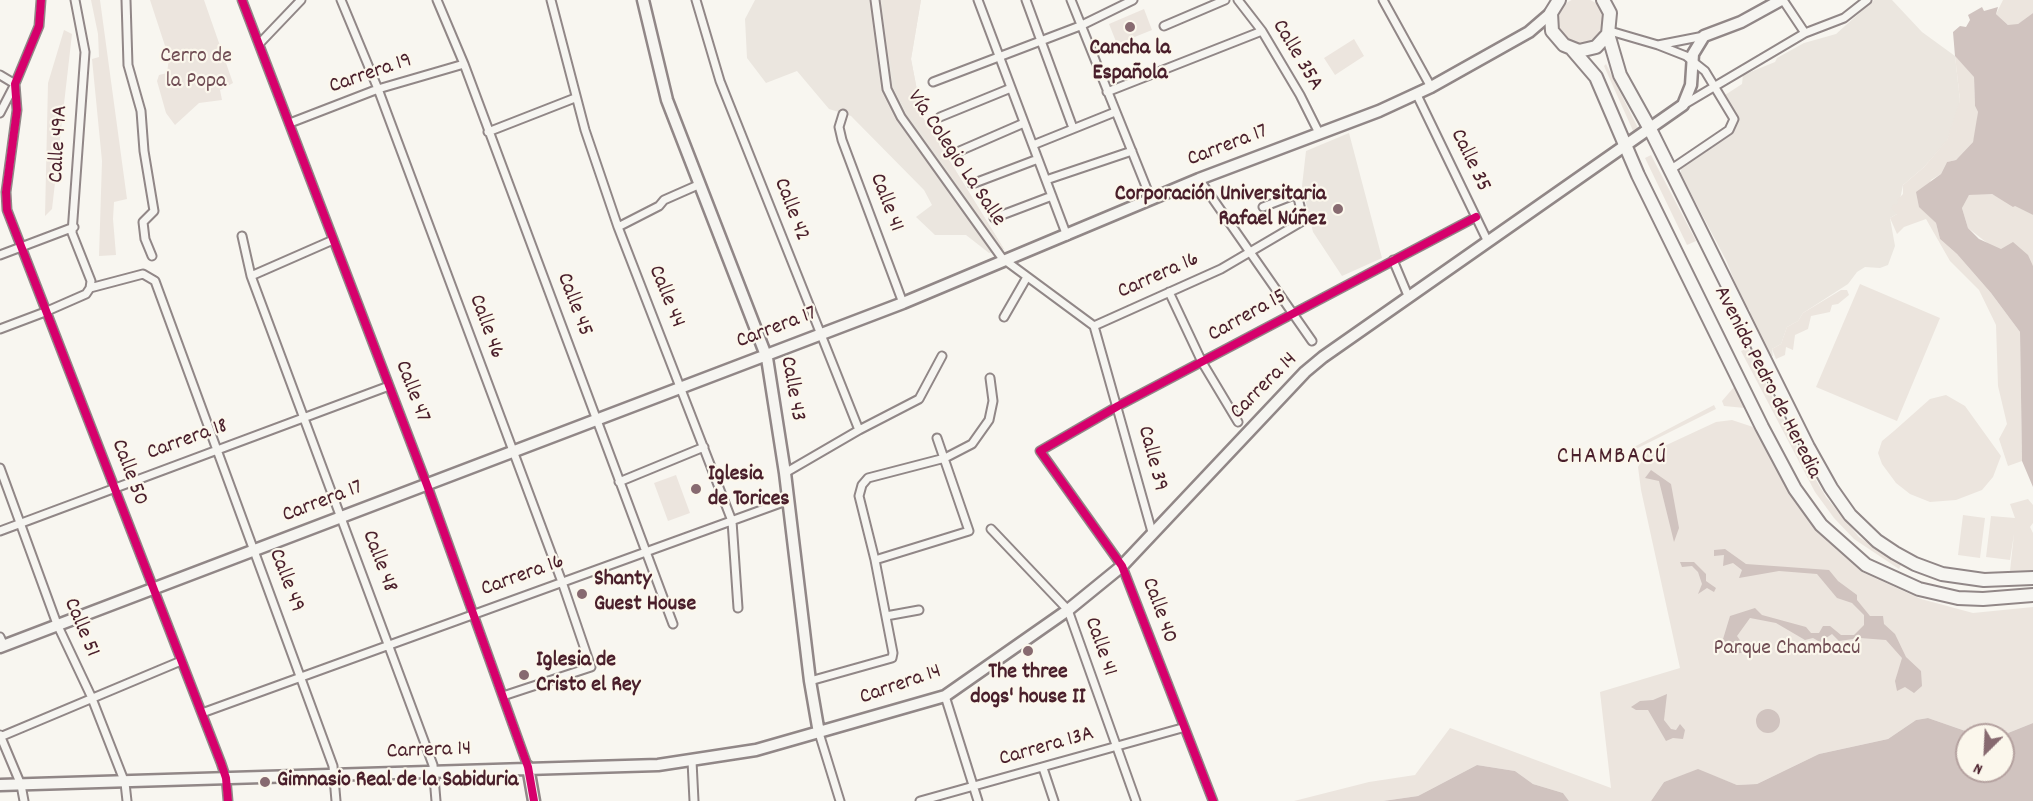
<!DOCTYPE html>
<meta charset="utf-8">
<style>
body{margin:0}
#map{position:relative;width:2033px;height:801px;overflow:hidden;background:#f8f6f0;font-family:Dekko,sans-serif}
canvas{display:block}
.north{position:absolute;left:1955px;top:723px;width:60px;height:60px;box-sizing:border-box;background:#fbf7ec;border:2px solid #b4a19f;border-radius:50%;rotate:204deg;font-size:16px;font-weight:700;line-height:24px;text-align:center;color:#4a1f2b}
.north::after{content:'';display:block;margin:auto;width:21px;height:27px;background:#876a70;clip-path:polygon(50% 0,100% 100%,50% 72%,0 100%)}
</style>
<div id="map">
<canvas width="2033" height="801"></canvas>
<div class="north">N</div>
</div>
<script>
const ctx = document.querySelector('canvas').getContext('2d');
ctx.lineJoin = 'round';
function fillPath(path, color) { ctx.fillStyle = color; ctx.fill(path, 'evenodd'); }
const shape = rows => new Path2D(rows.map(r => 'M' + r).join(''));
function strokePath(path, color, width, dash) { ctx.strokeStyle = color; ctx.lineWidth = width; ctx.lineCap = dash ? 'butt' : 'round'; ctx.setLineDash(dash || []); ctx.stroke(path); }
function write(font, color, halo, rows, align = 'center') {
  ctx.font = font + ' Dekko,sans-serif'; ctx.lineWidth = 4.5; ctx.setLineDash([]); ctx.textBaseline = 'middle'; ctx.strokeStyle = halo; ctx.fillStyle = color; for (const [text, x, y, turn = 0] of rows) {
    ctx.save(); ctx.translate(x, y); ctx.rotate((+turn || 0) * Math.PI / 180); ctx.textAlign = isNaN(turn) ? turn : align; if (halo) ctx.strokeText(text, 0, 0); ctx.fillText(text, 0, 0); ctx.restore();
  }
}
const built = shape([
 [755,0,921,0,911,59,922,116,1004,249,989,253,966,235,935,235,916,217,932,205,924,190,851,116,829,109,797,71,766,83,747,58,745,19],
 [1874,0,1892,0,1922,32,1955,56,1960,100,1957,114,1947,141,1924,167,1903,185,1897,214,1890,218,1895,246,1888,265,1880,268,1865,267,1857,272,1848,284,1803,313,1798,321,1787,327,1781,344,1772,349,1773,356,1767,358,1760,344,1762,338,1756,327,1751,324,1750,310,1745,307,1726,260,1681,175,1681,169,1735,128,1736,115,1725,95,1742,84,1743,75,1775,62,1777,58,1804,43,1836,34],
 [1349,133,1382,258,1342,276,1313,232,1302,186,1306,151]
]);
const green = shape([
 '1558 21a23 23 0 1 1 46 0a23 23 0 1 1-46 0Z',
 [91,0,100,0,127,199,114,202,113,219,116,255,99,256,102,161,92,59,99,57,98,34],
 [150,0,204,0,233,83,220,90,222,100,199,103,175,125,166,113,157,81,159,75,167,73,169,58],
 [884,0,921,0,911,59,922,116,1007,254,900,99,887,47],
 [2003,0,2033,0,2033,13,2017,25,2008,25,1996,14],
 [1144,9,1152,30,1117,44,1109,24],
 [64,30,72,34,52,209,45,216,48,83],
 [1354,39,1364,56,1335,75,1324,58],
 [1955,56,1974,76,1975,106,1978,112,1977,127,1973,142,1956,160,1947,162,1941,174,1931,180,1920,207,1936,223,1940,239,1957,254,1991,293,2020,332,2022,461,2008,466,1999,439,2007,424,1998,386,1996,325,1979,290,1950,261,1926,219,1904,227,1897,234,1890,218,1897,214,1891,208,1893,204,1898,205,1897,200,1903,194,1903,185,1924,167,1947,140,1960,100],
 [1606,64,1639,130,1634,133,1604,66],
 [1651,155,1696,241,1687,245,1645,158],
 [1982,193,1992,194,2033,215,2033,266,1991,246,1968,228,1962,208,1963,202,1969,195],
 [1860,284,1940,318,1897,421,1816,387],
 [1841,290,1847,290,1849,295,1838,304,1832,305,1830,312,1811,316,1808,329,1795,335,1793,350,1786,347,1785,355,1776,359,1772,349,1781,344,1787,327,1798,321,1803,313],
 [1748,348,1800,453,1826,497,1859,537,1901,565,1899,569,1854,539,1834,518,1815,492,1741,351],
 [1734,387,1745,408,1724,406,1722,401],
 [1946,395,1965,406,2001,456,1993,477,1982,490,1956,500,1930,502,1910,494,1896,483,1882,464,1878,453,1882,441,1894,431,1930,399],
 [1714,405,1716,409,1636,449,1634,447],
 [1732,420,1753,427,1792,496,1816,529,1862,572,1921,599,1973,613,2033,607,2033,723,2003,735,1977,735,1928,718,1916,720,1888,739,1819,754,1757,784,1737,785,1698,770,1664,782,1651,801,1569,801,1563,793,1533,784,1515,771,1477,765,1418,796,1383,801,1294,801,1369,782,1415,775,1450,728,1611,788,1600,692,1680,668,1641,490,1638,467,1645,455,1716,422],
 [676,475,690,513,668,521,654,483],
 [2028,499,2033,505,2033,523,2030,527,2033,533,2033,573,2014,573,2010,571,2014,534,2010,560,1986,557,1991,516,2015,518,2010,504],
 [1963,515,1985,518,1980,558,1958,555]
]);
const water = shape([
 [1982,7,1984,11,1998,7,1996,14,2008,25,2018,24,2033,13,2033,215,2015,206,2013,207,1992,194,1969,195,1962,208,1968,228,1979,239,2001,249,2013,242,2028,255,2033,266,2033,510,2033,487,2022,461,2020,332,1991,293,1957,254,1940,239,1936,223,1919,207,1916,192,1941,174,1947,162,1956,160,1973,142,1978,112,1975,106,1974,77,1955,56,1953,32,1960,26,1966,27,1970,20,1968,15],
 [1651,470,1671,484,1679,528,1674,542,1659,481,1645,478],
 [1725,549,1746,564,1829,570,1838,581,1857,595,1857,600,1870,616,1883,616,1884,624,1895,634,1906,657,1921,671,1922,686,1914,693,1905,687,1897,691,1895,681,1902,658,1886,640,1860,638,1839,641,1832,634,1820,642,1813,638,1805,640,1776,623,1750,618,1737,636,1748,652,1733,654,1720,649,1730,616,1755,608,1762,615,1806,627,1811,633,1819,633,1823,626,1830,626,1841,635,1854,635,1864,625,1864,615,1852,603,1837,598,1817,574,1779,571,1739,578,1742,570,1733,563,1723,566,1724,555,1714,556,1714,550],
 [1680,562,1694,562,1706,574,1706,581,1716,588,1714,592,1707,588,1698,594,1702,584,1698,572,1692,566,1682,567],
 [1667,694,1664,720,1671,729,1676,730,1680,724,1685,730,1683,739,1673,738,1666,741,1648,710,1636,710,1631,707,1640,701,1653,700],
 '1756 721a12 12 0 1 1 24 0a12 12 0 1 1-24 0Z',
 [1928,718,1977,735,1967,735,1967,771,2003,771,2003,735,2033,723,2033,801,1651,801,1664,782,1698,769,1737,785,1757,784,1819,754,1888,739,1916,720],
 [1477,765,1515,771,1533,784,1563,793,1569,801,1383,801,1418,796]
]);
const street = shape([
 [41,0,39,26,15,84,17,110,6,192,7,210,221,763,226,778,228,801],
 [75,0,85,52,72,233,91,281,90,288],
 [126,0,128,65,141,111,144,151,154,211,143,222,145,239,152,256],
 [242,0,427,485,528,767],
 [341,0,378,89,562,582,591,667,503,696],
 [437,0,464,64,673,624],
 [551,0,585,130,618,227,732,521,738,608],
 [696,0,720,81,859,430],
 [875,0,887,89,901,117,1002,258,1094,326,1152,532],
 [978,0,1067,236],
 [1026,0,1073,128],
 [1071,0,1151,199],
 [1238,0,1262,31,1300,95,1319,133],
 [1383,0,1431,87],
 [1783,0,1805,33],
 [1164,26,1225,0],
 [1610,31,1658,45,1704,36],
 [259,44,301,0],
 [1658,45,1686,56,1705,71,1734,119,1729,130,1670,170],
 [0,75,15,84,0,113],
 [933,82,1080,26,1133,0],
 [1107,92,1262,31],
 [1417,95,1488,242],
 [1685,104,1805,33,1844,18,1867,0],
 [843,114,839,127,842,140,903,303],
 [940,117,1011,88],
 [290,123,378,89,464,64],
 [488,132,575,98],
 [1033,145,1115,112],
 [955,153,1024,123],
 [1199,179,1312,341],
 [1046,180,1132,151],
 [972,184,1038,159],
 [994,218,1052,196],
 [618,227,659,206,664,200,698,185],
 [242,236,251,276,433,765,436,801],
 [0,255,74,227],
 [1393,260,1409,298],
 [251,276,333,240],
 [90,288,143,274,155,281,333,766,336,801],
 [1169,292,1202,362,1238,422],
 [1004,317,1027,277],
 [1094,326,1221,269,1301,222,1301,210,1298,198,1294,195,1263,207],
 [0,329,45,312,86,294,90,288],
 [0,468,57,624,91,696,125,783,127,801],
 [785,473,859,430,919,399,942,356],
 [619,482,704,447],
 [991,529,1068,610,1136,801],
 [0,531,389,386],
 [875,560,969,531,937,438],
 [886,616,919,610],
 [0,637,4,646],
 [810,681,892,658,893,653,875,560,859,496,862,485,868,478,945,458,972,444,989,420,993,401,990,378],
 [945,696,978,801],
 [202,713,789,500],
 [819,733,840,801],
 [0,735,21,785,24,801],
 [0,737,181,661],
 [692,761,694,801],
 [1043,768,1054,801],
 [920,801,1182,728],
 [1213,801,1122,566,1040,451,1118,406,1476,217]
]);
const secondary = shape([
 [643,0,667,100,767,358,785,473,810,681,819,733],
 [0,647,903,303,1199,179,1379,111,1431,87,1529,32,1551,13],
 [528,767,534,801],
 [0,785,658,765,756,750,945,696,1068,610,1122,566,1305,372,1323,357,1683,105,1691,85,1693,54,1704,36,1741,22,1781,0]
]);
const highway = shape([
 [1559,0,1551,13,1552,31,1564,45,1579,51,1596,47,1608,34,1610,13,1603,0],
 [1608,34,1620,75,1650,129,1808,447,1831,488,1850,515,1877,541,1895,553,1915,564,1942,574,1984,580,2033,578],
 [1572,49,1596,77,1638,175,1762,427,1795,489,1821,525,1866,565,1919,589,1958,598,1983,599,2033,595]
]);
const cycleway = shape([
 [41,0,39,26,15,84,17,110,6,192,7,210,221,763,226,778,228,801],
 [242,0,427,485,528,767,534,801],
 [1213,801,1122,566,1040,451,1118,406,1476,217]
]);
const markers = [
 [1130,27,6,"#876a70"],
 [1338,209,6,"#876a70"],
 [696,489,6,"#876a70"],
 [582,594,6,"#876a70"],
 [1028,651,6,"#876a70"],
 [524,675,6,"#876a70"],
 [265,782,6,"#876a70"]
];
const poiNames = [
 ["Cancha la",1130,50,"center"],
 ["Española",1130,75,"center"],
 ["Corporación Universitaria",1326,196,"right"],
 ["Rafael Núñez",1326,221,"right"],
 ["Iglesia",708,476],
 ["de Torices",708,501],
 ["Shanty",594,581],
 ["Guest House",594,606],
 ["Iglesia de",536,662],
 ["Cristo el Rey",536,687],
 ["The three",1028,674,"center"],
 ["dogs' house II",1028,699,"center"],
 ["Gimnasio Real de la Sabiduria",277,782]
];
const streetNames = [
 ["Calle 35A",1296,56,59],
 ["Carrera 19",371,75,-19],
 ["Calle 49A",60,144,-87],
 ["Carrera 17",1228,147,-21],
 ["Vía Colegio La Salle",955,159,56],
 ["Calle 35",1469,161,64],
 ["Calle 41",885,203,69],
 ["Calle 42",790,210,69],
 ["Carrera 16",1159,277,-24],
 ["Calle 44",665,297,68],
 ["Calle 45",573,305,69],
 ["Carrera 15",1248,317,-29],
 ["Calle 46",485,327,70],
 ["Carrera 17",777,329,-21],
 ["Avenida Pedro de Heredia",1766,383,63],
 ["Carrera 14",1265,387,-45],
 ["Calle 43",791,389,80],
 ["Calle 47",411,392,69],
 ["Carrera 18",188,441,-20],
 ["Calle 39",1151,459,75],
 ["Calle 50",128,473,69],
 ["Carrera 17",323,503,-21],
 ["Calle 48",378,562,69],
 ["Carrera 16",523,577,-20],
 ["Calle 49",285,581,69],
 ["Calle 40",1158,611,70],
 ["Calle 51",80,628,67],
 ["Calle 41",1099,647,71],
 ["Carrera 14",901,686,-19],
 ["Carrera 13A",1047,748,-16],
 ["Carrera 14",429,752,-2]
];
const parkNames = [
 ["Cerro de",196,58],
 ["la Popa",196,83],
 ["Parque Chambacú",1787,650]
];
const neighbourhoodNames = [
 ["CHAMBACÚ",1612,459]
];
fillPath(built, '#ebe6df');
fillPath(green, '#ece5de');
fillPath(water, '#d0c3bf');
strokePath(street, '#918787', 11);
strokePath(secondary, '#918787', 15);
strokePath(highway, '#918787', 16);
strokePath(street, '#f6f5f1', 7);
strokePath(secondary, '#f6f5f1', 10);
strokePath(highway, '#f6f5f1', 12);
strokePath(cycleway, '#d6006c', 8);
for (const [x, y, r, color] of markers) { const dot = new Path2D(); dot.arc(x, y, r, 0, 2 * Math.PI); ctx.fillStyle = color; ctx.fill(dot); strokePath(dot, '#fbf7ec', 2); }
write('bold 22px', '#4a1f2b', '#fbf7ec', poiNames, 'left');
write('22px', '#4a1f2b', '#fbf7ec', streetNames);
write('22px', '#704d54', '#fbf7ec', parkNames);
ctx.letterSpacing = '1.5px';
write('24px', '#4a1f2b', '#fbf7ec', neighbourhoodNames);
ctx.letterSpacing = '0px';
</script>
